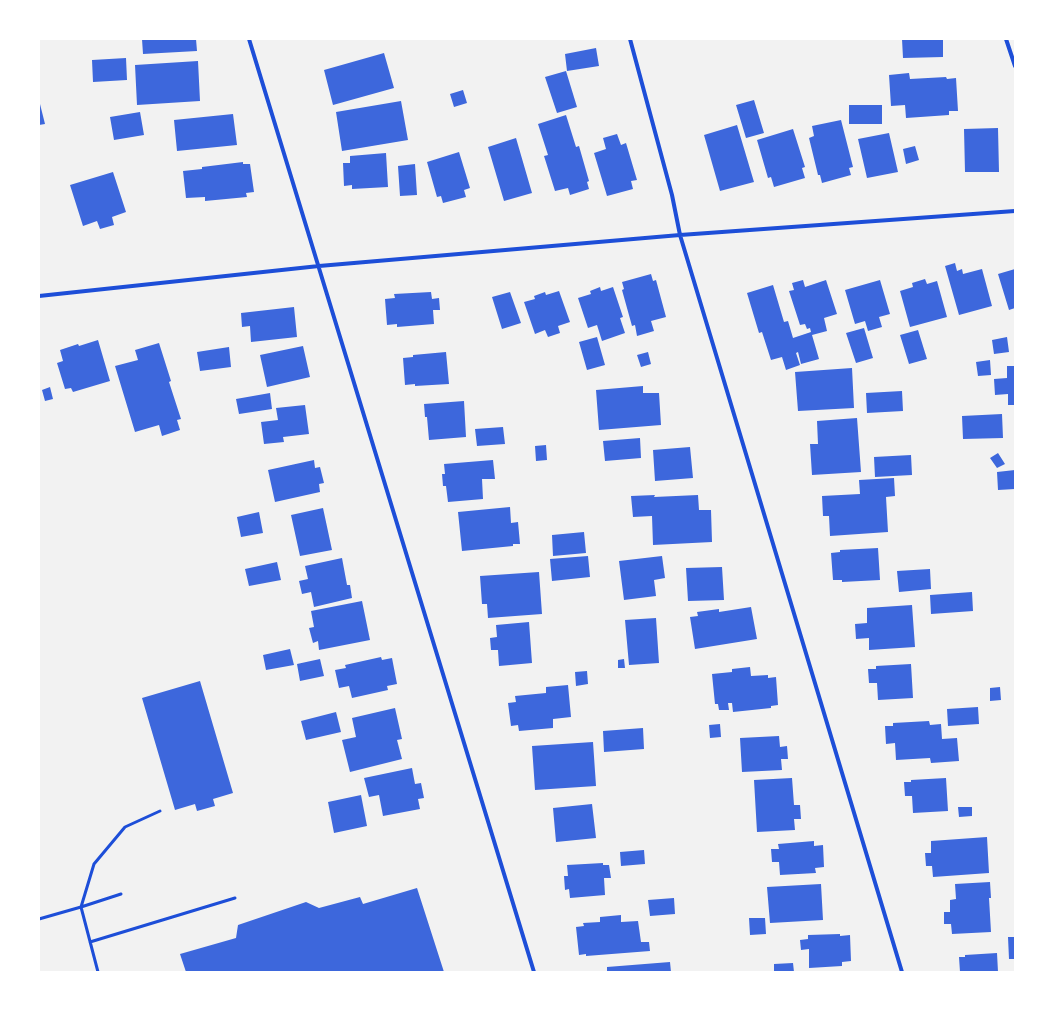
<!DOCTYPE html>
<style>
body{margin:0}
#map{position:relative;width:1054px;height:1011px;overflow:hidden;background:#f2f2f2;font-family:Merriweather,serif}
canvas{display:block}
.frame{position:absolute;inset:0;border:40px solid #fff;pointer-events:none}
</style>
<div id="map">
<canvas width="1054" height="1011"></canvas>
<div class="frame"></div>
</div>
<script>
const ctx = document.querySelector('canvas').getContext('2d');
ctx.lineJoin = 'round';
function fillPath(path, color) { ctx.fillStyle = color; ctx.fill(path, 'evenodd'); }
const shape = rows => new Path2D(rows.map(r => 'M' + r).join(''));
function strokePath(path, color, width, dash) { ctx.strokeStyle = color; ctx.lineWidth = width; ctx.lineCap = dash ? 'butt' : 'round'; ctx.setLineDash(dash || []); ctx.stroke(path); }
const building = shape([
 [142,39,196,39,197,51,143,54],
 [902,39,943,39,943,57,903,58],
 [596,48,599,66,567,71,565,54],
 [384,53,394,88,333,105,324,70],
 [126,58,127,80,93,82,92,60],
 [198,61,200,101,137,105,135,65],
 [566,71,577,107,557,113,545,77],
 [909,73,910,79,946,77,947,79,956,78,958,111,949,111,949,115,906,118,905,105,891,106,889,75],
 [463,90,467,103,454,107,450,94],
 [39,100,45,124,39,125],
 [754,100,764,133,746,138,736,105],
 [401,101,408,140,342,151,336,112],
 [849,105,882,105,882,124,849,124],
 [140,112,144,135,114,140,110,117],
 [233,114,237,145,177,151,174,120],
 [566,115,576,147,579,146,589,181,587,182,589,189,570,195,568,188,555,191,544,156,548,155,538,124],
 [841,120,853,167,849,168,851,175,822,183,820,175,818,175,809,138,814,136,812,126],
 [737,125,754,182,720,191,704,135],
 [998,128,999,172,965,172,964,129],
 [793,129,805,167,802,168,805,178,774,187,771,177,768,178,757,140],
 [889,133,898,172,867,178,858,139],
 [617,134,621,145,626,143,637,180,631,181,633,189,607,196,594,153,606,149,603,138],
 [516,138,532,193,504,201,488,147],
 [915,146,919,160,906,164,903,149],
 [459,152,470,188,464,190,466,197,443,203,441,196,437,197,427,162],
 [386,153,388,187,352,189,352,185,344,186,343,163,350,163,350,156],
 [243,162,243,164,250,164,254,192,246,193,247,197,205,201,205,197,186,198,183,171,202,169,202,167],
 [415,164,417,195,400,196,398,166],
 [113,172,126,212,112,217,114,225,100,229,97,221,83,226,70,185],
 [955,263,957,271,962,269,963,274,982,269,992,306,959,315,945,266],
 [1015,269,1015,308,1009,310,998,274],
 [651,274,653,281,656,280,666,317,651,321,654,331,637,336,635,325,632,326,622,290,624,289,622,282],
 [925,279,927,284,937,281,947,317,910,327,900,291,913,287,912,283],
 [803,280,805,287,826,280,837,314,824,318,827,331,812,335,819,359,801,364,798,352,796,353,800,365,786,370,782,357,771,360,762,332,759,333,747,293,773,285,784,322,788,321,793,338,811,332,810,328,807,329,805,324,800,325,789,291,794,290,792,283],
 [880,280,890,314,879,317,882,327,868,331,865,321,855,324,845,290],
 [600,287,601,291,613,287,623,317,620,318,625,333,602,341,597,325,588,328,578,298,591,294,590,291],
 [559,291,570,322,558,326,560,333,548,337,545,330,535,334,524,302,535,299,534,296,545,292,546,295],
 [431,292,432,299,439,298,440,310,433,310,434,324,397,327,397,324,387,325,385,299,395,298,394,294],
 [510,292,521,323,502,329,492,297],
 [294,307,297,337,251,342,250,326,242,327,241,313],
 [864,328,873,358,856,363,846,333],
 [918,330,927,359,909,364,900,335],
 [597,337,605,365,587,370,579,342],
 [1007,337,1009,352,994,354,992,340],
 [98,340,110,381,73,392,71,388,65,389,57,363,63,361,60,350,78,344,79,346],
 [159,343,171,381,169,382,181,419,177,420,180,430,162,436,159,425,135,432,115,366,138,360,135,350],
 [303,346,310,377,267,387,260,355],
 [229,347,231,367,200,371,197,352],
 [446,352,449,384,415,386,415,384,405,385,403,358,413,357,413,355],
 [648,352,651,364,641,367,637,355],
 [990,360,991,375,978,376,976,362],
 [1007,366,1015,366,1015,405,1008,405,1008,394,995,395,994,379,1007,378],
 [852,368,854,408,798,411,795,372],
 [643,386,643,393,659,393,661,425,599,430,596,390],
 [50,387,53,399,45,401,42,390],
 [902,391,903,411,867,413,866,393],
 [270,393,272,409,239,414,236,399],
 [464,401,466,437,429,440,427,417,425,417,424,404],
 [305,405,309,434,283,437,284,442,264,444,261,422,278,420,276,408],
 [1002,414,1003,438,963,439,962,416],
 [857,418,861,472,812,475,810,444,818,444,817,421],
 [503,427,505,444,477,446,475,429],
 [640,438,641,458,605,461,603,441],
 [546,445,547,460,536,461,535,446],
 [690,447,693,478,655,481,653,450],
 [998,453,1005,464,997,468,990,458],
 [911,455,912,475,875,477,874,457],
 [314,460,315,468,320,467,324,483,319,484,320,492,275,502,268,470],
 [493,460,495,479,482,479,483,499,448,502,446,486,443,486,442,474,445,474,444,464],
 [1015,470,1015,489,998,490,997,472],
 [894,478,895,496,886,497,888,532,830,536,829,516,823,516,822,496,860,494,859,480],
 [655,495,654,497,698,495,699,510,711,510,712,542,653,545,652,516,633,517,631,496],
 [510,507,511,523,518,522,520,544,513,544,513,546,462,551,458,512],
 [323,508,332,550,300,556,291,515],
 [259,512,263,533,241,537,237,517],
 [584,532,586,553,553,556,552,535],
 [878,548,880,580,842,582,842,580,833,580,831,553,840,552,840,550],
 [588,556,590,577,552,581,550,559],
 [662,556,665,578,654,580,656,596,624,600,619,561],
 [342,558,347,585,350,585,352,598,314,607,311,592,302,594,299,581,308,579,305,566],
 [277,562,281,580,249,586,245,569],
 [722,567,724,600,688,601,686,568],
 [930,569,931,589,899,592,897,571],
 [539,572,542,614,488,618,487,604,482,604,480,576],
 [972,592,973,611,931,614,930,595],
 [362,601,370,640,319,650,318,641,313,643,309,628,314,627,311,611],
 [912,605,915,647,869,650,869,638,856,639,855,624,867,623,867,608],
 [751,607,757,639,695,649,690,617,698,616,697,612,719,609,719,612],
 [656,618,659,663,629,665,625,620],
 [529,622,532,663,499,666,498,650,491,650,490,638,497,637,496,625],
 [290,649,294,665,266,670,263,655],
 [381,657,382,660,392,658,397,684,387,686,388,690,352,698,349,686,339,688,335,670,346,668,345,665],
 [320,659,324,676,300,681,297,664],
 [624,659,625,668,618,668,618,660],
 [911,664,913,698,878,700,877,683,869,683,868,669,876,669,876,666],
 [750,667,751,676,768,675,768,678,776,677,778,705,771,706,771,708,733,712,732,703,728,703,729,710,719,710,718,704,715,704,712,674,732,672,732,669],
 [587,671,588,684,576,686,575,672],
 [200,681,233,793,213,799,215,806,197,811,195,804,175,810,142,698],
 [568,685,571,717,553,719,553,728,519,731,518,725,511,726,508,703,516,702,515,696,546,693,546,687],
 [1000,687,1001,700,990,701,990,688],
 [978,707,979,724,948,726,947,709],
 [395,708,402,739,397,740,402,759,350,772,342,740,356,737,352,718],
 [336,712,341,732,306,740,301,721],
 [929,721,930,725,941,724,942,739,957,738,959,761,931,763,930,758,896,760,895,743,886,744,885,726,893,726,893,723],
 [720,724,721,737,710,738,709,725],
 [643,728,644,749,604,752,603,731],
 [779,736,780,747,787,746,788,759,781,759,782,770,742,772,740,738],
 [593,742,596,786,535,790,532,746],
 [412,768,415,784,421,783,424,798,418,799,420,809,383,816,379,795,369,797,364,778],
 [792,778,794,805,800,805,801,819,794,819,795,830,757,832,754,780],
 [946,778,948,811,913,813,912,796,905,796,904,782,911,782,911,780],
 [361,795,367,826,334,833,328,802],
 [592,804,596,838,556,842,553,808],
 [958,807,972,807,972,816,959,817],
 [987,837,989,873,933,877,932,866,926,866,925,853,931,853,931,841],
 [814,841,814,846,823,845,824,867,815,868,816,873,780,875,779,862,772,862,771,849,779,849,778,844],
 [644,850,645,864,621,866,620,852],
 [603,863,603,865,609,865,611,878,604,878,605,895,570,898,569,889,565,890,564,876,568,876,567,865],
 [990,882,991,898,989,898,991,932,952,934,951,924,944,924,944,912,950,912,950,900,956,899,955,884],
 [821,884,823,920,770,923,767,887],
 [417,888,444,972,186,972,180,954,236,938,238,925,306,902,319,908,360,897,363,904],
 [674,898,675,914,650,916,648,900],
 [621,915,621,922,638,921,641,942,649,942,650,951,586,956,586,954,579,955,576,927,584,926,583,923,600,922,600,917],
 [749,918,765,918,766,934,750,935],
 [840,934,840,936,850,935,851,961,842,962,842,966,809,968,809,949,801,950,800,940,808,939,808,935],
 [1008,937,1015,937,1015,959,1009,959],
 [997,953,998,972,960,972,959,957,965,957,965,955],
 [670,962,671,972,607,972,607,967],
 [793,963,794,972,774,972,774,964]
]);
const service = shape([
 [39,919,81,907,121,894],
 [90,942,235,898],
 [98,972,81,907,94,864,125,827,160,811]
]);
const minor = shape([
 [249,39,534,972],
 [630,39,672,195,680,235,902,972],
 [1006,39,1015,66],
 [39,296,319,266,680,235,1015,211]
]);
fillPath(building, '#3d67dc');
strokePath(service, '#1d4ed8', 3);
strokePath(minor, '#1d4ed8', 4);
</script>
